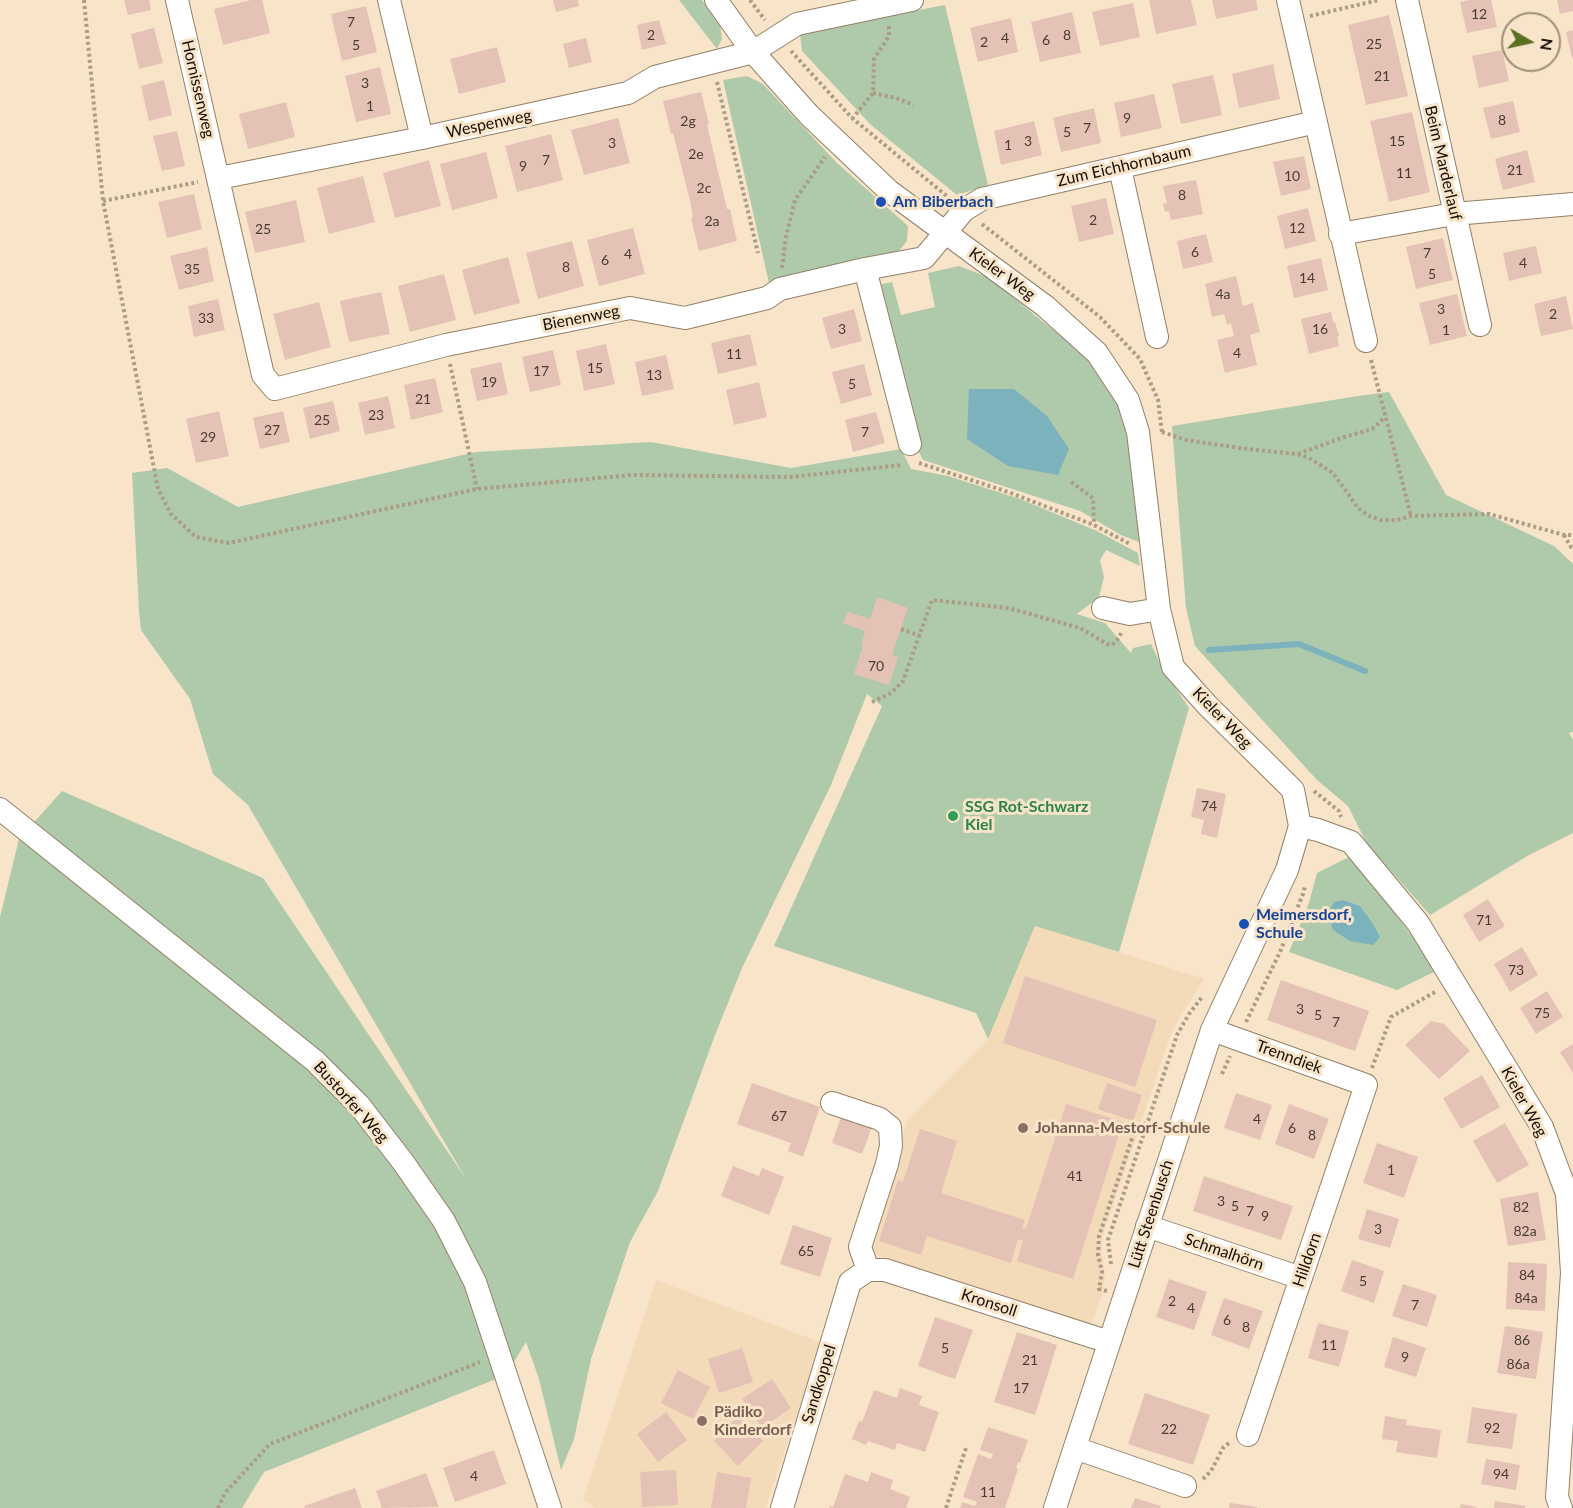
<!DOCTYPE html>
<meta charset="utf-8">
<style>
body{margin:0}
#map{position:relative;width:1573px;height:1508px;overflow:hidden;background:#f8e4c8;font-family:Lato,sans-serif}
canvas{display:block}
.north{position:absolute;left:1501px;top:12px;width:60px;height:60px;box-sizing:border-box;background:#f8e4c8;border:2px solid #9d8e7a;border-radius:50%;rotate:99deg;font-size:16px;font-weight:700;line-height:24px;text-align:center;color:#150e05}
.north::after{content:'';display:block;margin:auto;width:21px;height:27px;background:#5a7020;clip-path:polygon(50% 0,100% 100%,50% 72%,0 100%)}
</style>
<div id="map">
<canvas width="1573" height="1508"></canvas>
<div class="north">N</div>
</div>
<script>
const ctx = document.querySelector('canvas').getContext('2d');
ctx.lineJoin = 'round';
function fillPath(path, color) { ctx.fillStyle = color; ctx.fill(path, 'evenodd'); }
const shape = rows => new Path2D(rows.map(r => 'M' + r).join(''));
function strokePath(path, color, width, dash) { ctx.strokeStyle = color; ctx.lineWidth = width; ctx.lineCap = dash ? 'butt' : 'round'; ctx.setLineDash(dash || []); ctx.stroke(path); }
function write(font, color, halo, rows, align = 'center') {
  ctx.font = font + ' Lato,sans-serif'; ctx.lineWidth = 6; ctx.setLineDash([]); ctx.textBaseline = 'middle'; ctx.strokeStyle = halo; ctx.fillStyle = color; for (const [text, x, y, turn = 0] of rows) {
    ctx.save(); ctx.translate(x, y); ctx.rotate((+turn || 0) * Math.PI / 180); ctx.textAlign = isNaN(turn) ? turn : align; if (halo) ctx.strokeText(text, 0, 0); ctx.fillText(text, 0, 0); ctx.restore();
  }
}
const built = shape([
 [1035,926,1204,979,1173,1028,1102,1238,1102,1256,1105,1273,1103,1292,1090,1329,865,1251,908,1119,988,1039],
 [656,1280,822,1343,765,1508,595,1508,583,1500]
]);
const green = shape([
 [679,0,702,0,720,24,722,39,717,49],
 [945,5,988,185,957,195,871,125,802,51,800,33],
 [747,76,763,84,836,162,908,226,907,241,899,251,873,260,769,283,723,80],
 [959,266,988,277,1090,360,1116,393,1130,429,1139,488,1139,542,1121,535,1080,511,923,460,916,446,878,285,892,282,901,315,935,307,928,273],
 [1389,392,1446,495,1554,546,1573,564,1573,732,1569,733,1573,740,1573,833,1529,855,1430,915,1367,844,1348,806,1317,780,1195,646,1186,608,1172,426,1358,396],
 [651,442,791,468,901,449,911,469,948,476,1020,499,1097,531,1138,553,1140,566,1106,550,1100,560,1104,577,1099,597,1077,614,1105,623,1131,653,1133,648,1151,644,1163,669,1189,708,1119,952,1035,926,988,1039,976,1013,774,946,882,706,867,694,831,785,742,968,715,1035,658,1191,630,1242,591,1359,574,1439,561,1470,539,1379,526,1342,506,1375,264,1472,242,1508,0,1508,0,917,19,839,62,791,263,878,466,1179,248,805,213,774,190,699,141,630,139,611,132,473,167,468,238,507,476,452],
 [1351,856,1438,970,1397,990,1289,952,1309,903,1317,873]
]);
const water = shape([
 [969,389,1014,389,1047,416,1069,449,1058,475,1008,466,967,439],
 [1343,900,1360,906,1373,924,1380,937,1373,945,1350,941,1333,930,1328,913,1334,902]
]);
const stream = shape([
 [1209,650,1299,644,1365,671]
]);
const building = shape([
 [124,0,149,0,151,10,128,15],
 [251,0,262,0,270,33,223,45,214,9],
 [553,0,578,0,579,6,556,12],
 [1149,0,1191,0,1197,25,1156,34],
 [1212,0,1256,0,1258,10,1216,19],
 [1469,0,1491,0,1497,27,1467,33,1460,2],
 [1557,0,1573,0,1573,11,1560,14],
 [1133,3,1140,37,1100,46,1092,12],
 [366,6,377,52,342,61,331,14],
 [1072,12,1081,53,1040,62,1031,22],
 [1389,15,1408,96,1366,105,1348,25],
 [1011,18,1018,52,978,62,970,28],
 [659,20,666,44,642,50,637,25],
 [154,28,163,63,139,69,131,34],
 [1573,30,1573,58,1572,58,1566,32],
 [586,38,592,62,569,68,563,44],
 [497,47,506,82,459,94,450,59],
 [1502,50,1509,81,1479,88,1472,56],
 [1273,64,1280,99,1239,108,1232,74],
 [380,67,391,114,356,122,345,76],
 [1213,75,1222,115,1181,124,1172,84],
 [164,80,172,115,149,121,141,86],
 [701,92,709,124,707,125,727,209,730,209,737,241,699,251,691,218,693,217,690,201,673,133,671,134,663,101],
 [1154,94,1162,128,1121,137,1114,103],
 [1513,101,1520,132,1491,139,1483,108],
 [286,102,295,137,248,149,239,114],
 [1094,108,1101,143,1061,152,1053,118],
 [1412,112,1430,192,1389,202,1370,121],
 [618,118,630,163,584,175,571,130],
 [1034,121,1042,155,1001,165,994,131],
 [177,131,185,166,162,171,153,136],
 [551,134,563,180,517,192,505,146],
 [1527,150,1535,182,1503,190,1495,159],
 [486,152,498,198,452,210,440,164],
 [1304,156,1311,189,1281,196,1273,162],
 [429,160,441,206,395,218,383,173],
 [363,176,375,222,329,234,317,188],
 [1196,180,1203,214,1171,220,1169,211,1165,212,1163,204,1167,203,1163,186],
 [194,194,202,229,167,238,158,202],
 [1106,198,1114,234,1079,242,1071,206],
 [296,200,305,242,255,253,245,212],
 [1308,208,1316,241,1285,249,1277,216],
 [633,228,645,274,599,286,587,240],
 [1206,234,1213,262,1183,269,1177,241],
 [1443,238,1453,280,1416,289,1406,247],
 [572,241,584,286,538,299,526,253],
 [1536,246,1542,273,1509,281,1503,253],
 [207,247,214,281,179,290,170,256],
 [508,257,520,303,474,315,462,270],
 [1321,258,1328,290,1294,298,1287,266],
 [444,274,456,320,410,332,398,286],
 [1236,276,1243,306,1253,303,1260,332,1250,335,1257,365,1225,373,1217,340,1234,336,1231,323,1227,325,1224,314,1212,317,1205,284],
 [381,292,390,334,349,342,340,301],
 [1457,294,1467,336,1430,345,1419,303],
 [1566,296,1573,329,1541,336,1534,304],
 [218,299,225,330,194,337,188,306],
 [319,302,331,347,285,360,273,314],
 [854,309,862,341,831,349,822,318],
 [1331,312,1333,322,1335,322,1339,336,1337,336,1339,346,1309,354,1301,319],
 [750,334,757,365,718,374,711,343],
 [606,344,615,384,584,391,576,351],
 [553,350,561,385,530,392,522,357],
 [666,355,674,389,642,396,635,362],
 [501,362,508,394,477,401,470,369],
 [864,364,872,395,841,404,832,372],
 [435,378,443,412,411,420,404,385],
 [759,382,767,417,734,425,726,390],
 [388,396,395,428,365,435,358,403],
 [333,401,340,431,310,439,303,408],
 [219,411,229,456,196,463,186,419],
 [283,411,290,442,260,449,253,418],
 [876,412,885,443,853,452,845,420],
 [877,597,908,608,892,655,898,657,889,685,854,674,863,646,861,645,865,631,843,623,848,612,870,619],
 [1197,788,1226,794,1217,838,1201,834,1204,820,1191,817],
 [1488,899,1505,926,1479,942,1463,915],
 [1522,947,1538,975,1510,992,1494,964],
 [1025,976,1157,1020,1135,1087,1003,1043],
 [1281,980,1369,1011,1355,1051,1267,1020],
 [1547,991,1563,1017,1536,1034,1520,1008],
 [1431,1021,1444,1024,1470,1051,1439,1079,1405,1045],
 [1573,1044,1573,1073,1560,1052],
 [1482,1075,1500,1107,1461,1129,1443,1098],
 [752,1083,820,1107,803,1157,788,1151,791,1143,737,1124],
 [1107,1083,1142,1095,1133,1121,1098,1109],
 [1236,1093,1272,1105,1260,1140,1224,1128],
 [1066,1104,1123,1122,1073,1279,1017,1261,1023,1241,1018,1239,1011,1263,927,1236,921,1255,879,1241,898,1180,903,1182,920,1129,957,1141,941,1193,1025,1220,1022,1228,1026,1229],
 [1289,1104,1329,1119,1314,1159,1275,1144],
 [842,1114,873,1124,862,1154,832,1143],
 [1505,1123,1529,1165,1497,1183,1473,1141],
 [1377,1143,1418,1157,1404,1198,1363,1183],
 [733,1166,759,1176,762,1168,784,1177,769,1215,721,1196],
 [1204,1176,1293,1206,1281,1240,1193,1211],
 [1538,1192,1546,1240,1508,1246,1500,1199],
 [1367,1209,1399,1219,1390,1248,1358,1239],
 [793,1225,832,1238,820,1277,780,1264],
 [1352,1260,1384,1271,1374,1303,1341,1291],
 [1508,1262,1547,1264,1545,1311,1506,1309],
 [1169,1279,1207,1292,1194,1330,1156,1317],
 [1403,1284,1437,1295,1427,1327,1392,1316],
 [1224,1298,1263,1311,1249,1349,1211,1335],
 [935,1317,973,1330,955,1379,918,1366],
 [1318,1323,1349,1331,1339,1367,1308,1358],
 [1505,1326,1543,1332,1536,1379,1497,1373],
 [1017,1332,1057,1345,1035,1415,994,1402],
 [1393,1337,1426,1348,1416,1377,1384,1367],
 [742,1348,753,1382,719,1393,708,1359],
 [678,1370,710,1387,693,1419,661,1403],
 [772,1379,791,1408,762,1428,742,1399],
 [900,1388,922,1396,919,1405,939,1412,925,1452,897,1443,895,1450,868,1441,866,1445,852,1439,859,1421,862,1422,874,1390,897,1398],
 [1145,1393,1210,1415,1193,1465,1128,1444],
 [1472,1407,1517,1414,1512,1449,1467,1443],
 [666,1412,687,1440,658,1462,637,1434],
 [738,1416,763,1441,738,1466,714,1441],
 [1385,1416,1407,1420,1406,1425,1441,1430,1437,1458,1396,1452,1398,1441,1382,1439],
 [988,1427,1028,1440,1020,1463,1018,1462,1016,1468,1018,1469,1005,1508,960,1508,962,1502,975,1506,977,1502,963,1497,978,1454,991,1459,993,1454,980,1450],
 [494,1450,506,1484,455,1502,443,1468],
 [1486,1459,1520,1465,1516,1490,1481,1484],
 [676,1470,678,1505,642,1507,640,1472],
 [717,1472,751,1478,746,1508,711,1508],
 [871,1472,893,1480,890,1489,910,1497,906,1508,829,1508,830,1506,833,1507,845,1474,868,1482],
 [426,1473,439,1507,382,1508,376,1491],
 [355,1488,362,1508,305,1508,304,1506],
 [1135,1498,1161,1506,1160,1508,1131,1508],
 [1495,1501,1526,1506,1525,1508,1494,1508],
 [1230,1503,1257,1507,1257,1508,1229,1508],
 [1461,1504,1476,1507,1476,1508,1460,1508]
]);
const path = shape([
 [84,0,103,201,158,489,171,514,196,537,229,543,477,489,632,475,790,477,902,465],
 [750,0,765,20],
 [1310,16,1379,0],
 [791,51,852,118,948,197],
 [717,82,758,253],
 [873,93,896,98,914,105],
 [852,119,873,93,874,59,889,36,889,24],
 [103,201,198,182],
 [982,224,1100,317,1140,359,1158,400,1162,433],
 [782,268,786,237,795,200,825,157],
 [1371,360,1411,516],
 [450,364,477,489],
 [1162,432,1186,440,1247,449,1297,454,1309,458,1333,473,1358,508,1369,516,1381,520,1397,520,1411,516,1489,514,1564,535,1573,535],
 [1298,454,1344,437,1372,429,1385,417],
 [919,463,1008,492,1094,525,1130,544],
 [1071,482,1093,498,1094,525],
 [1564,535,1571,547,1573,548],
 [901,629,920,636],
 [872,702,891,693,903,681,932,600,1008,608,1080,628,1107,644,1112,645,1119,638,1121,633],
 [1314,791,1339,811,1341,817],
 [1246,1022,1280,952,1303,894,1305,886],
 [1372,1068,1391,1017,1437,991],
 [1222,1074,1230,1056],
 [1111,1264,1108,1240,1177,1035,1189,1014,1202,997],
 [1107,1291,1099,1289,1102,1272,1098,1255,1099,1236,1136,1127,1146,1123],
 [1203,1479,1211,1471,1223,1448,1230,1442],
 [218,1508,225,1493,270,1444,480,1362],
 [946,1508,966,1448]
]);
const minor = shape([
 [177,0,263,375,275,389,446,345,630,308,685,318,767,298,780,289,865,269,924,258,964,210,982,199,1316,122],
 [389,0,422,138],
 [716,0,753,52,809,115,889,191,1045,306,1097,353,1128,400,1138,432,1159,609,1173,667,1207,705,1293,790,1300,826,1287,870,1212,1030,1055,1508],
 [1288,0,1366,341],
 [1407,0,1480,325],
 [1120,168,1157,337],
 [219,178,422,138,628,93,655,77,753,52,797,24,912,0],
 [1340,234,1454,214,1573,204],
 [865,269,910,444],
 [1103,608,1130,614,1159,609],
 [0,809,315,1061,359,1105,403,1162,444,1221,475,1282,550,1508],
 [1300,826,1318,830,1351,842,1418,923,1542,1127,1567,1194,1572,1273,1557,1497,1561,1508],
 [1212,1030,1366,1085,1248,1435],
 [832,1103,880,1119,890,1127,891,1146,887,1164,860,1247,868,1270],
 [1147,1226,1301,1278],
 [868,1270,885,1270,1109,1342],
 [1075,1448,1185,1486],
 [782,1508,850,1282,868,1270]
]);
const markers = [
 [881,202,6,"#1a4fb4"],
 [953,816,6,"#2e9e5b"],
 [1244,924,6,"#1a4fb4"],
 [1023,1128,6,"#8d6e63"],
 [702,1421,6,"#8d6e63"]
];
const numberNames = [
 ["12",1479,14],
 ["7",351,22],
 ["2",651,35],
 ["8",1067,35],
 ["4",1005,38],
 ["6",1046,40],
 ["2",984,42],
 ["25",1374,44],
 ["5",356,45],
 ["21",1382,76],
 ["3",365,83],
 ["1",370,106],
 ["9",1127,118],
 ["8",1502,120],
 ["2g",688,121],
 ["7",1087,128],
 ["5",1067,132],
 ["3",1028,141],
 ["15",1397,141],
 ["3",612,143],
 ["1",1008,145],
 ["2e",696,154],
 ["7",546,160],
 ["9",523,166],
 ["21",1515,170],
 ["11",1404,173],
 ["10",1292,176],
 ["2c",704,188],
 ["8",1182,195],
 ["2",1093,220],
 ["2a",712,221],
 ["12",1297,228],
 ["25",263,229],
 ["6",1195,252],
 ["7",1427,253],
 ["4",628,254],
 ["6",605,260],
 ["4",1523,263],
 ["8",566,267],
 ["35",192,269],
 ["5",1432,274],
 ["14",1307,278],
 ["4a",1223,294],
 ["3",1441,309],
 ["2",1553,314],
 ["33",206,318],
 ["3",842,329],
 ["16",1320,329],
 ["1",1446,330],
 ["4",1237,353],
 ["11",734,354],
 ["15",595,368],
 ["17",541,371],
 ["13",654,375],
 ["19",489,382],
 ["5",852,384],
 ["21",423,399],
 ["23",376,415],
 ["25",322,420],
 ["27",272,430],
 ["7",865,432],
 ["29",208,437],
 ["70",876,666],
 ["74",1209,806],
 ["71",1484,920],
 ["73",1516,970],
 ["3",1300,1009],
 ["75",1542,1013],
 ["5",1318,1015],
 ["7",1336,1022],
 ["67",779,1116],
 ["4",1257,1119],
 ["6",1292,1128],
 ["8",1312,1135],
 ["1",1391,1170],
 ["41",1075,1176],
 ["3",1221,1201],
 ["5",1235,1206],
 ["82",1521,1207],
 ["7",1250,1211],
 ["9",1265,1216],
 ["3",1378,1229],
 ["82a",1525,1231],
 ["65",806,1251],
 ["84",1527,1275],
 ["5",1363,1281],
 ["84a",1526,1298],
 ["2",1172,1301],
 ["7",1415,1305],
 ["4",1191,1308],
 ["6",1227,1320],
 ["8",1246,1327],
 ["86",1522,1340],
 ["11",1329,1345],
 ["5",945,1348],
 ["9",1405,1357],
 ["21",1030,1360],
 ["86a",1518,1364],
 ["17",1021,1388],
 ["92",1492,1428],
 ["22",1169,1429],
 ["94",1501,1474],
 ["4",474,1476],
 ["11",988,1492]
];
const streetNames = [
 ["Hornissenweg",198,89,77],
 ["Wespenweg",489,124,-12],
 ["Beim Marderlauf",1443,163,77],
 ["Zum Eichhornbaum",1124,166,-13],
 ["Kieler Weg",1002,274,36],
 ["Bienenweg",581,318,-11],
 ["Kieler Weg",1222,718,46],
 ["Trenndiek",1289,1057,20],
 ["Bustorfer Weg",351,1102,48],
 ["Kieler Weg",1524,1102,61],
 ["Lütt Steenbusch",1151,1214,-72],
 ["Schmalhörn",1224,1252,19],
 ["Hilldorn",1307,1260,-71],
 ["Kronsoll",989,1303,18],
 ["Sandkoppel",819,1384,-73]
];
const transitNames = [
 ["Am Biberbach",893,202],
 ["Meimersdorf,",1256,915],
 ["Schule",1256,933]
];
const leisureNames = [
 ["SSG Rot-Schwarz",965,807],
 ["Kiel",965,825]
];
const educationNames = [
 ["Johanna-Mestorf-Schule",1035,1128],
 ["Pädiko",714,1412],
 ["Kinderdorf",714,1430]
];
fillPath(built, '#f3dab8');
fillPath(green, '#afc9ab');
fillPath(water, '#7cb2bc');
strokePath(stream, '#7cb2bc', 6);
fillPath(building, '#e5c2b6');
strokePath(minor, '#938067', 24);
strokePath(path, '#ac9c86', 4, [3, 3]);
strokePath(minor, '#fff', 22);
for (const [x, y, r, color] of markers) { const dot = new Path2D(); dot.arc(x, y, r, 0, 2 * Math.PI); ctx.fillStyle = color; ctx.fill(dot); strokePath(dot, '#f8e4c8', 2); }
write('14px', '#493b31', null, numberNames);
write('16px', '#150e05', '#f8e4c8', streetNames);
write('bold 16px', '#164399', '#f8e4c8', transitNames, 'left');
write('bold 16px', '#27864d', '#f8e4c8', leisureNames, 'left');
write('bold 16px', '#785e54', '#f8e4c8', educationNames, 'left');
</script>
